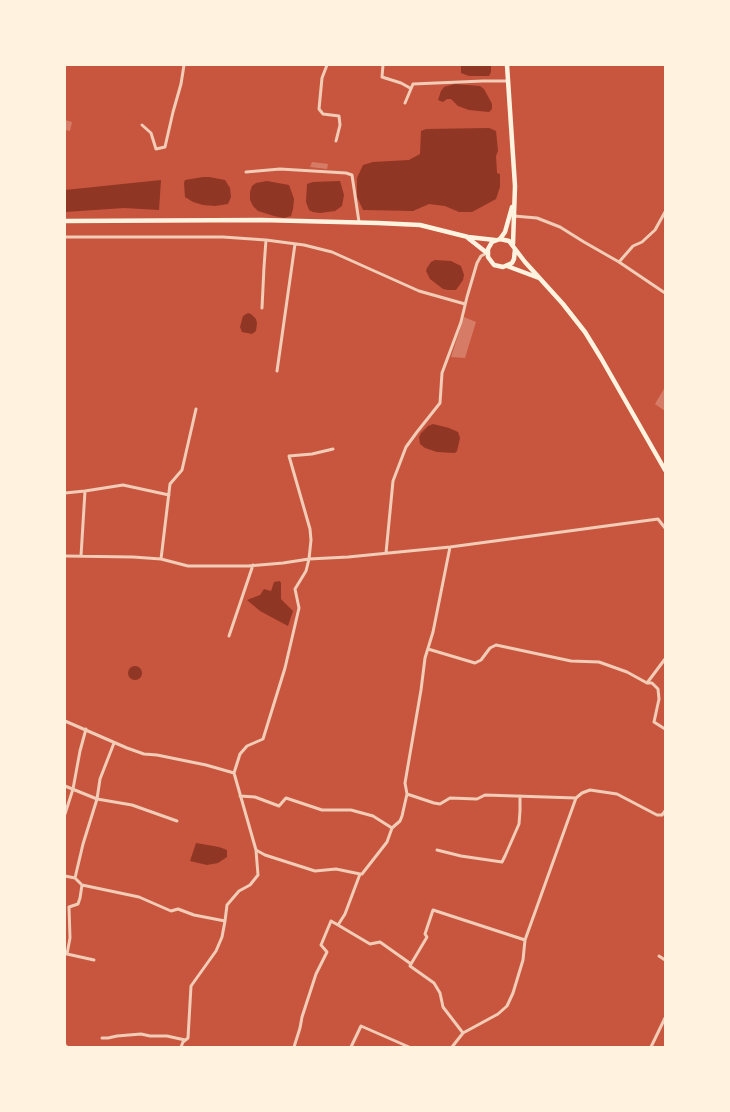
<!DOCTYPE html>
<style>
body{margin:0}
#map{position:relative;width:730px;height:1112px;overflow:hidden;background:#c8553d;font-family:Roboto,sans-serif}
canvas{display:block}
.frame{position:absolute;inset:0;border:66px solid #fff3e0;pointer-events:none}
</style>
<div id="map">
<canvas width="730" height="1112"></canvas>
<div class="frame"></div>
</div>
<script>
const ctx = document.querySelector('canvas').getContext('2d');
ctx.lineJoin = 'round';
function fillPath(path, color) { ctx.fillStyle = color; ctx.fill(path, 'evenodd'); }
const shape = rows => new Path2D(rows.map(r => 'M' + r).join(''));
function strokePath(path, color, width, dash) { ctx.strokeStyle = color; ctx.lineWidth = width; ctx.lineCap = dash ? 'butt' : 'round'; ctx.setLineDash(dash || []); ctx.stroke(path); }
const water = shape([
 [461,65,491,65,491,72,489,76,469,76,461,73],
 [455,84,480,86,484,89,490,100,492,104,492,109,489,112,469,110,458,106,451,99,447,99,443,102,438,100,441,91,444,87],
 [489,128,496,131,498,151,496,156,497,173,500,174,500,187,496,199,472,212,459,212,445,206,429,204,413,211,363,210,357,197,357,178,363,165,373,162,409,160,420,154,421,131,426,129],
 [203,177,209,177,225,180,230,188,231,197,228,204,215,206,203,205,193,202,185,197,184,183,185,180],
 [161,180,159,210,124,208,65,212,65,190],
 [267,181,289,185,294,199,293,209,291,216,284,218,274,216,258,211,253,206,250,200,250,192,252,186,256,183],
 [340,181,344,195,342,206,335,211,320,213,313,212,309,210,306,202,307,184,313,182],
 [435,260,451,261,461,266,464,275,463,280,456,290,448,290,443,289,430,279,426,271,427,268,431,262],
 [248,313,251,314,256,319,257,323,256,331,252,334,242,332,240,327,243,316],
 [433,424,449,428,458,432,460,438,457,451,455,453,437,452,425,448,420,444,419,437,421,433,428,426],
 [280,581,281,583,281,599,293,611,288,626,260,611,247,600,260,595,264,589,271,591,274,582],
 '128 673a7 7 0 1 1 14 0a7 7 0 1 1-14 0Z',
 [196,843,219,847,227,850,227,857,218,863,207,865,190,861]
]);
const building = shape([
 [65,120,72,122,70,131,65,130],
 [312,162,328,164,327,169,310,167],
 [464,317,476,322,465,358,451,357],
 [665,387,665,411,655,404]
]);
const minor = shape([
 [327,65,322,78,319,109,323,114,339,116,340,125,336,141],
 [383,65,382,77,401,83,410,88],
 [405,103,413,84,483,81,508,81],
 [142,125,151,133,156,149,165,147,173,112,181,84,184,65],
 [246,172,280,169,346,173,352,175,359,222],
 [514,216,537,218,560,227,584,242,619,262,665,293],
 [65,237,223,237,266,240,304,245,332,252,419,291,465,304],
 [619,262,633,246,642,242,655,230,665,212],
 [262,308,264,267,266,240],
 [277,371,295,244],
 [65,493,85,491],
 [386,553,393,481,406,447,417,432,440,403,442,373,461,322,467,297,477,263,481,256,487,253],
 [65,556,133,557,161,559,188,566,248,566,283,563,309,559,348,557,450,547,658,519,665,528],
 [81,556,85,491,123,485,169,495],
 [161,559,170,484,182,470,196,409],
 [229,636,253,565],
 [428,649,475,663,481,660,490,648,496,645,571,661,599,662,627,672,647,683,652,683,658,689,659,699,654,722,665,729],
 [647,683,665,659],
 [65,721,127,748,144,754,157,755,206,765,234,773],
 [65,786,97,799,132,805,177,821],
 [407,794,405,783,421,690,425,658,433,632,450,547],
 [240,796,255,797,279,806,286,798,322,810,351,810,373,816,392,828,387,842,362,874,360,874],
 [65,814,73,789,80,751,86,729],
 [392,828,400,821,402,816,407,794,434,803,440,804,450,798,477,799,485,795,576,798],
 [256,850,265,855,315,871,336,869,360,874,345,914,338,925,370,944,380,942,411,964,427,937,425,934,433,910,525,940],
 [437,850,461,856,502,862,505,856,519,824,520,811,520,796],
 [65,876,75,878,82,885,139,897,171,911,178,909,194,915,225,921],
 [75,878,83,844,97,799,100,779,114,743],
 [82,885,80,898,78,904,69,907,70,938,67,954,94,960],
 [659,956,665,960],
 [411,964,410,966,434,983,440,993,443,1007,463,1033],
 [102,1038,108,1038,117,1036,141,1034,150,1036,167,1036,185,1040],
 [65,1045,67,1047],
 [181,1047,183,1042,188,1038,191,986,216,951,222,937,225,921,227,905,239,891,250,885,258,875,256,850,234,773,240,754,247,746,263,739,285,668,299,608,295,589,306,571,309,559,311,540,310,529,289,456,312,454,333,449],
 [294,1047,300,1028,302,1017,316,974,327,952,321,945,331,921,338,925],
 [351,1047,361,1026,409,1047],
 [452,1047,463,1033,498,1014,507,1006,513,993,523,960,525,940,576,798,582,793,590,790,617,794,657,815,662,815,665,811],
 [651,1047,665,1018]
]);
const primary = shape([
 [507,65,515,186,513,244],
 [500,239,505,232,512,207]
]);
const trunk = shape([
 [65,221,261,220,378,223,420,225,468,237,495,240],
 [468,238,487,253],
 [515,249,514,259,512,263,503,267,494,265,488,257,488,249,492,242,500,239,509,241,525,262,563,304,585,332,601,358,665,470],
 [507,266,539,278]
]);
fillPath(water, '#8f3625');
fillPath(building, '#d67c66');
strokePath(minor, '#f1ccb7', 3);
strokePath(primary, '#fff3e0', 4.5);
strokePath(trunk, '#fff3e0', 4.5);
</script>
